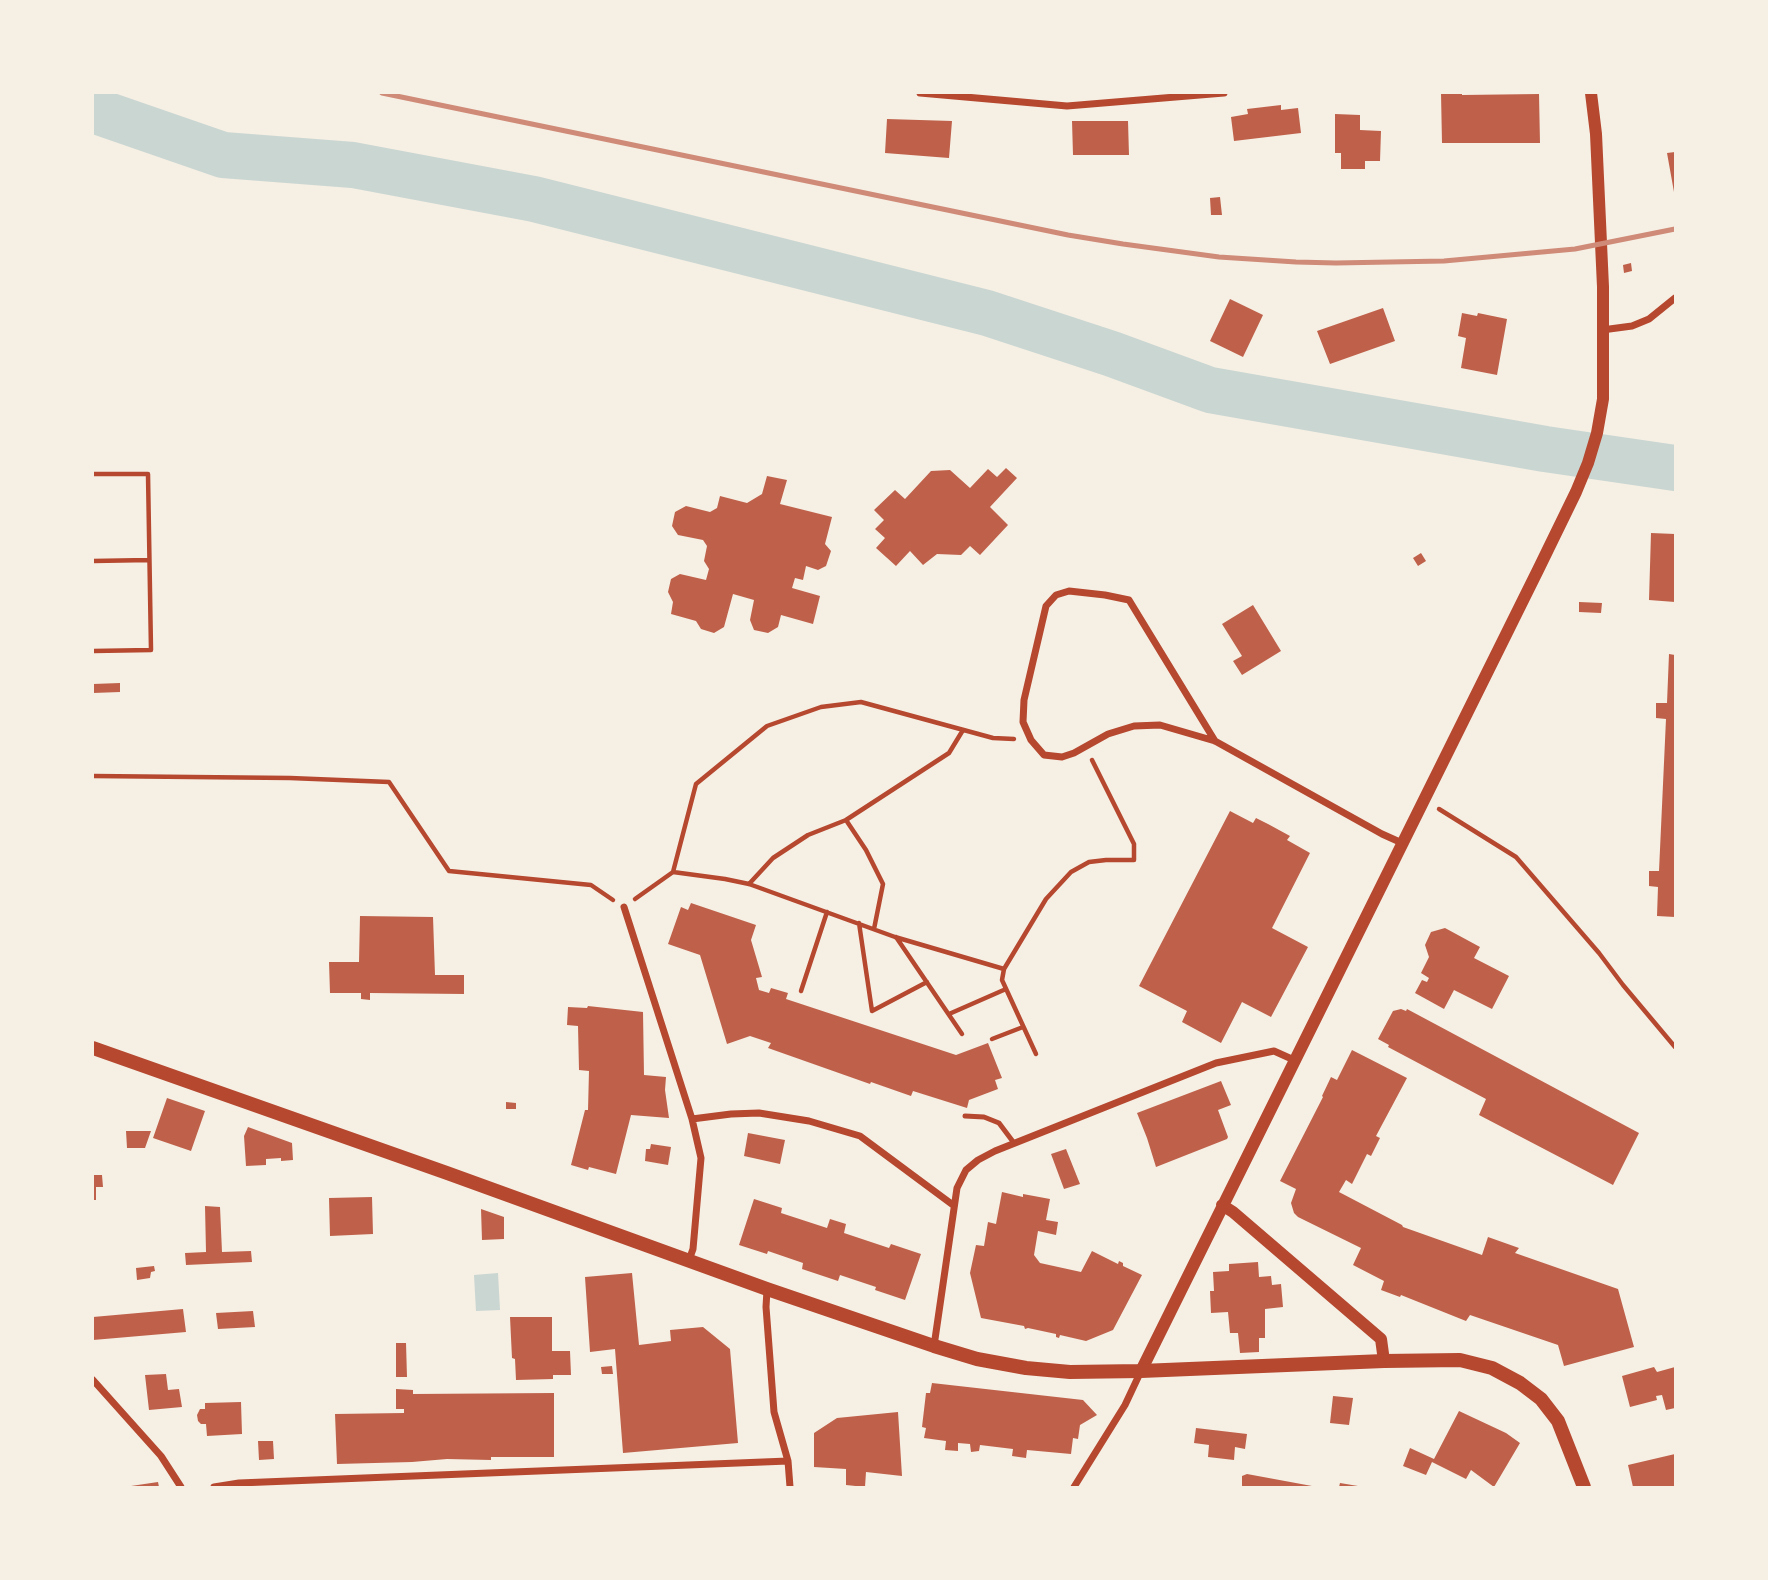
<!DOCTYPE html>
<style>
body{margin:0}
#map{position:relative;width:1768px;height:1580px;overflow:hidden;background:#f6efe4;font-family:"Varela Round",sans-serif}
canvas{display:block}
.frame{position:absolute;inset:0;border:94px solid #f6efe4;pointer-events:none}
</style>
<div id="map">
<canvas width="1768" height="1580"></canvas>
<div class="frame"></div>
</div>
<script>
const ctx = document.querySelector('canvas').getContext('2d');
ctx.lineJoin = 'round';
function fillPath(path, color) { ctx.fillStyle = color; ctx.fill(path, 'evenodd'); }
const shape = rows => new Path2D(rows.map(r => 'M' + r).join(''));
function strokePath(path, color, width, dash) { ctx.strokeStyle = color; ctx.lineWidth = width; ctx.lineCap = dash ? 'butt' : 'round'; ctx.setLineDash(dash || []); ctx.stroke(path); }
const water = shape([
 [498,1273,500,1310,476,1311,474,1275]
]);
const river = shape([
 [93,110,223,155,353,165,534,199,987,313,1112,354,1210,390,1545,449,1675,468]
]);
const building = shape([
 [1441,93,1462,93,1462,95,1539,94,1540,143,1442,143],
 [1281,105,1281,110,1298,108,1301,133,1234,141,1231,117,1248,114,1247,109],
 [1335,114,1360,115,1360,130,1381,131,1380,161,1365,161,1365,169,1341,169,1341,153,1335,153],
 [887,119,952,121,949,158,885,153],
 [1072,121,1128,121,1129,155,1073,155],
 [1675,152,1675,192,1674,192,1667,153],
 [1220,197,1222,215,1211,215,1210,198],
 [1631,263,1632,271,1624,273,1623,265],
 [1230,299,1263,315,1243,357,1210,341],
 [1383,308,1395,341,1330,364,1317,331],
 [1462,313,1477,316,1478,313,1507,319,1497,375,1461,368,1466,338,1458,336],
 [1006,468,1017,478,990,507,1008,525,980,555,970,546,961,555,937,554,923,565,910,551,896,566,876,548,885,538,875,529,884,520,874,510,895,490,905,499,931,471,950,470,970,488,988,469,997,477],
 [767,476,787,480,780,504,832,517,825,544,831,551,826,566,818,570,806,566,803,580,795,578,792,588,820,596,813,624,781,615,778,627,768,633,754,630,750,620,754,600,733,594,724,627,714,633,701,629,696,621,671,614,673,602,668,592,671,579,680,574,706,580,709,569,704,561,707,546,703,540,678,535,672,526,675,512,686,506,710,512,717,508,720,496,747,503,762,494],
 [1651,533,1675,534,1675,602,1649,600],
 [1421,553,1426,561,1418,566,1413,558],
 [1579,602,1602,603,1601,613,1579,612],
 [1253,605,1281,651,1242,675,1233,661,1242,656,1222,624],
 [1669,654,1675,655,1675,917,1657,916,1658,887,1649,886,1649,871,1659,871,1666,719,1656,718,1656,703,1667,703],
 [120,683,120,692,93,693,93,684],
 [1230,811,1253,823,1256,818,1268,824,1290,836,1287,840,1310,853,1272,928,1308,947,1271,1017,1242,1002,1221,1043,1182,1022,1187,1011,1139,986],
 [691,903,756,925,751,940,762,977,756,978,759,990,769,993,771,988,788,993,786,999,956,1055,988,1043,1002,1078,995,1080,998,1089,969,1100,967,1108,913,1091,911,1096,871,1082,870,1084,768,1048,771,1043,750,1036,727,1044,700,955,668,944,681,907,688,910],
 [360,916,433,917,435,975,464,975,464,994,370,993,370,1000,361,999,361,993,330,993,329,962,359,962],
 [1445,928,1480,947,1474,958,1509,976,1492,1009,1454,990,1444,1009,1415,993,1422,980,1427,982,1429,978,1421,973,1429,957,1425,945,1431,932],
 [588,1006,643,1012,644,1075,666,1077,665,1090,669,1118,631,1115,616,1174,589,1167,588,1170,571,1165,585,1110,588,1110,589,1071,579,1070,578,1026,567,1025,568,1007,587,1008],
 [1401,1009,1406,1011,1407,1009,1639,1133,1613,1185,1479,1115,1486,1099,1388,1047,1389,1045,1378,1039,1393,1011],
 [1352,1050,1407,1078,1376,1136,1380,1138,1371,1156,1367,1154,1352,1184,1346,1180,1339,1192,1402,1225,1403,1227,1482,1255,1488,1237,1519,1248,1515,1253,1618,1289,1634,1347,1564,1366,1558,1345,1470,1315,1466,1321,1401,1295,1400,1297,1381,1290,1384,1281,1353,1265,1361,1248,1298,1217,1294,1213,1291,1203,1296,1189,1280,1181,1323,1097,1322,1096,1331,1077,1337,1080],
 [1221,1081,1231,1105,1218,1110,1228,1137,1227,1139,1156,1167,1147,1138,1137,1113],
 [167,1098,205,1111,191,1151,153,1138],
 [506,1102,516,1103,516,1109,506,1109],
 [248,1127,292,1143,293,1160,281,1161,281,1158,266,1159,266,1165,246,1166,244,1136],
 [126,1131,151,1131,145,1148,127,1148],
 [748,1133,785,1140,780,1164,744,1156],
 [651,1144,671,1147,668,1165,645,1161,646,1149,650,1149],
 [1066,1149,1080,1184,1064,1189,1051,1154],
 [93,1175,102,1175,103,1187,96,1187,96,1200,93,1200],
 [1002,1192,1023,1197,1023,1194,1050,1199,1046,1220,1058,1222,1056,1235,1038,1231,1034,1255,1040,1263,1081,1272,1092,1251,1118,1264,1119,1261,1123,1263,1123,1266,1142,1275,1113,1330,1086,1341,1060,1335,1059,1338,1056,1337,1056,1334,1028,1328,1025,1329,1024,1326,981,1318,970,1273,976,1245,984,1246,988,1222,996,1224],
 [372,1197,373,1234,330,1236,329,1198],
 [754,1199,782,1208,781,1213,827,1228,830,1219,846,1224,844,1233,889,1248,891,1244,921,1254,905,1300,875,1290,876,1287,840,1275,838,1281,802,1269,803,1263,768,1251,767,1254,739,1245],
 [205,1206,220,1207,222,1252,251,1251,252,1262,186,1265,185,1253,206,1252],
 [481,1209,504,1217,504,1239,482,1240],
 [1258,1262,1259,1277,1271,1276,1272,1285,1281,1284,1283,1307,1265,1309,1265,1338,1259,1338,1259,1352,1240,1353,1238,1333,1230,1333,1228,1312,1211,1313,1210,1291,1214,1291,1213,1272,1229,1271,1229,1264],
 [154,1266,155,1271,151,1272,150,1278,137,1280,136,1268],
 [632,1273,639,1345,671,1341,670,1330,703,1327,730,1349,738,1443,623,1453,615,1349,590,1352,585,1277],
 [183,1309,186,1332,93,1340,93,1317],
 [253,1311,255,1327,218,1329,216,1313],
 [510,1317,552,1317,552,1351,570,1351,571,1375,553,1375,553,1379,516,1380,515,1359,512,1358],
 [396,1343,406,1343,407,1377,396,1377],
 [612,1366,613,1374,602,1374,601,1367],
 [1654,1367,1657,1372,1675,1367,1675,1408,1666,1410,1662,1395,1656,1396,1657,1400,1630,1407,1622,1376],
 [166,1374,168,1390,179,1389,182,1407,149,1410,145,1375],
 [932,1383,1083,1400,1097,1415,1080,1425,1078,1439,1073,1438,1071,1454,1027,1450,1026,1458,1012,1456,1013,1449,980,1445,979,1451,971,1452,970,1444,958,1443,958,1451,945,1450,946,1441,924,1438,926,1428,922,1427,926,1393,930,1393],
 [396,1389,413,1390,413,1394,554,1393,554,1457,491,1457,491,1460,447,1459,412,1462,337,1464,335,1414,404,1413,404,1409,396,1409],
 [1333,1396,1353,1398,1349,1425,1330,1423],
 [241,1402,242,1434,207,1436,206,1424,201,1424,198,1421,197,1415,200,1409,205,1409,205,1403],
 [1459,1411,1506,1433,1520,1443,1494,1487,1471,1470,1466,1479,1432,1462,1426,1475,1403,1466,1410,1448,1434,1459],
 [898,1412,902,1476,866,1472,865,1487,846,1485,846,1469,814,1467,814,1433,837,1418],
 [1196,1428,1247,1434,1245,1449,1235,1447,1234,1460,1208,1457,1209,1445,1194,1443],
 [258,1441,273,1441,274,1459,259,1460],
 [1675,1454,1675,1487,1633,1487,1628,1465],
 [1247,1474,1312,1486,1312,1487,1242,1487,1242,1476],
 [158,1482,159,1487,132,1487,131,1486],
 [1340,1483,1358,1486,1358,1487,1339,1487]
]);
const path = shape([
 [93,474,148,474,151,650,93,651],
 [93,561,149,560],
 [93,776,290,778,389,782,449,871,591,885,613,900],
 [1439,809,1516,857,1599,953,1623,985,1675,1047],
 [846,820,949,753,963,730],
 [673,872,725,879,749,884,895,937,1004,969,1002,980,1036,1054],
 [749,884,773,858,808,835,846,820,866,850,883,884,874,929],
 [635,899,673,872,696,784,767,726,821,707,861,702,993,738,1014,739],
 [859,923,872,1011,927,982],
 [896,937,962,1034],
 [1004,969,1046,899,1071,872,1089,862,1106,860,1134,860,1134,844,1092,760],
 [801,991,827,912],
 [949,1014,1006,989],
 [992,1039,1023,1027]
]);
const service = shape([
 [965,1116,984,1117,999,1123,1014,1143]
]);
const minor = shape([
 [920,93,1067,106,1224,93],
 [1602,330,1632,326,1649,319,1675,298],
 [1215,741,1129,600,1105,595,1069,591,1056,595,1046,606,1024,700,1023,722,1031,740,1044,755,1062,757,1074,753,1108,734,1134,726,1160,725,1215,741,1382,834,1402,843],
 [624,907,692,1119,701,1158,693,1249,689,1260],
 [692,1119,731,1114,759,1113,809,1121,860,1136,953,1205],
 [767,1290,766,1307,774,1412,788,1461,790,1487],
 [934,1346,957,1188,966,1170,978,1160,995,1151,1216,1063,1274,1051,1294,1060],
 [93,1380,161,1456,181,1487],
 [214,1487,239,1483,788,1461],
 [1074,1487,1125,1405,1141,1371]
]);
const tertiary = shape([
 [1222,1205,1233,1212,1381,1339,1384,1361],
 [1141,1371,1538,570,1576,492,1588,463,1597,433,1603,399,1603,287,1596,134,1591,93]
]);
const secondary = shape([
 [93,1048,447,1173,767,1289,934,1346,977,1359,1026,1368,1070,1372,1141,1371,1384,1361,1460,1360,1492,1368,1520,1383,1541,1399,1558,1421,1584,1487]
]);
const rail = shape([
 [382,93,1068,235,1123,244,1219,257,1296,262,1336,263,1444,261,1575,249,1675,229]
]);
fillPath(water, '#c9d6d2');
strokePath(river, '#c9d6d2', 46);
fillPath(building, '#bf614a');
strokePath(path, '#b5482f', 4.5);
strokePath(service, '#b5482f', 5);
strokePath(minor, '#b5482f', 7);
strokePath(tertiary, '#b5482f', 12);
strokePath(secondary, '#b5482f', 14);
strokePath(rail, '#cf8b77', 5);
</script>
